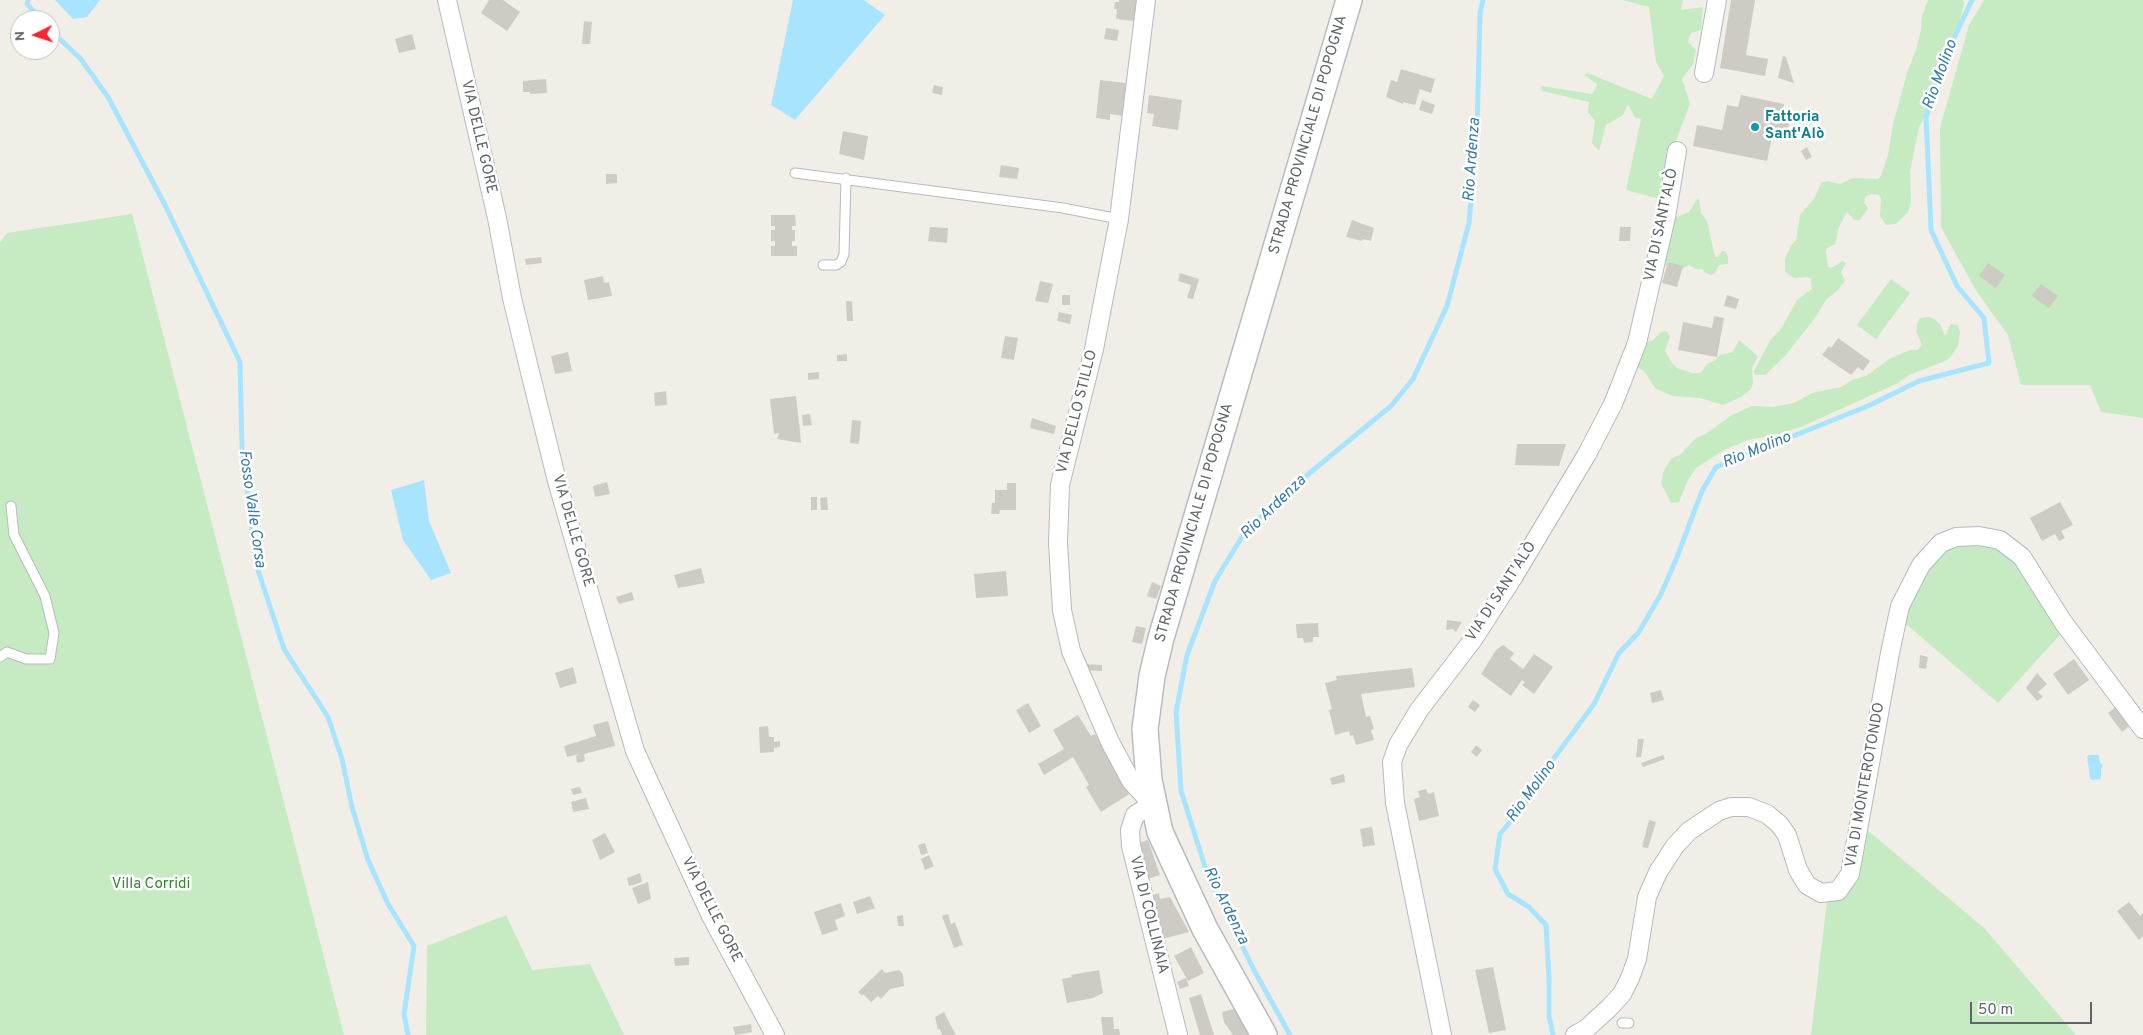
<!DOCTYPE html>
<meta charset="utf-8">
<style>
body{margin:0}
#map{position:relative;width:2143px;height:1035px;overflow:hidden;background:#f1eee7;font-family:Overpass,sans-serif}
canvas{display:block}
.north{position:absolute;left:10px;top:10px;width:50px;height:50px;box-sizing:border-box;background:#fff;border:1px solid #bfc1c3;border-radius:50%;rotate:266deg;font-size:14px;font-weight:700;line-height:20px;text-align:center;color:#5e6468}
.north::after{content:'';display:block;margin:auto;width:18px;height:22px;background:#f8262f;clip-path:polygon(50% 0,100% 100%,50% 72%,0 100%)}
.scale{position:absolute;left:1970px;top:1002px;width:122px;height:22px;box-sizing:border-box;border:2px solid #5e6468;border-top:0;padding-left:6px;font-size:15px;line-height:18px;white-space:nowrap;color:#5e6468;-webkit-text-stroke:4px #fff;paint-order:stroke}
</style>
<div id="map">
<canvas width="2143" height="1035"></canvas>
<div class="north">N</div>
<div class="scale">50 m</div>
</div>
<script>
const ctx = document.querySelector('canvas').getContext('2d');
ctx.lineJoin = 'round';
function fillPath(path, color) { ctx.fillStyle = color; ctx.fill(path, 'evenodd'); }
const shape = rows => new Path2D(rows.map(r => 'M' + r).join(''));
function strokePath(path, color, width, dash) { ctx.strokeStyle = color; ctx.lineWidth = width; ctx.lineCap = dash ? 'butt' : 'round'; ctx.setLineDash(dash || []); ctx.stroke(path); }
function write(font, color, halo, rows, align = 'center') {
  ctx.font = font + ' Overpass,sans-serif'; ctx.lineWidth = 5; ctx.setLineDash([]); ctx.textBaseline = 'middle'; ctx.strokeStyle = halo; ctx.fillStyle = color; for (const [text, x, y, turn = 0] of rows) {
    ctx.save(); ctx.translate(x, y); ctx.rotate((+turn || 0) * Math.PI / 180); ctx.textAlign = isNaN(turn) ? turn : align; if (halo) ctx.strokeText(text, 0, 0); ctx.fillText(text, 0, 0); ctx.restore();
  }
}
const green = shape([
 [1623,0,1683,0,1681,10,1703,7,1701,30,1691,33,1688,42,1696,50,1693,64,1682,79,1690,104,1674,146,1663,200,1626,190,1641,119,1635,118,1628,104,1623,115,1606,125,1599,151,1592,143,1595,121,1588,112,1589,102,1542,91,1541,86,1592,94,1597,86,1596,83,1584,75,1587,73,1652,99,1664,76,1656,62,1649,7],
 [1928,0,1963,0,1964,3,1960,21,1947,45,1944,58,1935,76,1923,120,1919,127,1910,171,1911,202,1908,212,1896,224,1886,225,1880,216,1881,199,1879,195,1872,194,1866,196,1864,203,1868,208,1860,220,1854,220,1847,212,1839,227,1835,244,1826,249,1826,252,1828,267,1831,268,1843,261,1846,263,1841,272,1845,281,1839,289,1826,300,1815,318,1785,356,1765,375,1755,375,1754,371,1771,339,1781,329,1797,300,1812,289,1811,279,1808,277,1794,278,1785,272,1785,259,1791,245,1796,240,1800,215,1814,199,1821,183,1827,181,1840,184,1853,178,1878,179,1881,176,1888,155,1893,124,1908,70,1916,50,1921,30,1922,16],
 [1984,0,2143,0,2143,418,2101,412,2090,385,2021,385,2008,335,1977,292,1941,227,1940,128,1969,25],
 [1699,199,1701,213,1707,221,1715,257,1718,257,1722,251,1725,251,1728,257,1728,264,1719,265,1714,274,1711,275,1704,272,1703,269,1696,269,1689,265,1677,271,1668,269,1663,259,1672,219,1689,212,1696,200],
 [132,214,344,1035,0,1035,0,243,7,233],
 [1891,279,1910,293,1876,339,1857,325],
 [1928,317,1934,319,1940,324,1945,336,1951,324,1958,325,1960,332,1958,346,1951,357,1945,361,1909,375,1898,383,1801,427,1774,435,1748,440,1724,450,1696,468,1688,480,1679,502,1671,503,1661,483,1664,470,1672,458,1680,455,1695,439,1707,433,1732,415,1752,406,1773,407,1794,403,1812,393,1841,387,1852,380,1866,376,1889,359,1910,350,1917,350,1922,345,1916,331,1917,324,1920,318],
 [1666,331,1670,336,1665,351,1672,363,1677,368,1692,373,1701,373,1707,364,1714,361,1720,355,1733,352,1739,340,1758,356,1752,368,1753,383,1751,389,1741,397,1723,405,1700,398,1673,396,1656,389,1644,371,1635,366,1646,342,1652,341,1660,333],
 [2000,540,2067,627,1998,703,1898,617,1941,543],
 [1859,823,1984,928,2076,1035,1811,1035,1828,892,1838,891],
 [506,915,532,970,590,964,624,1035,426,1035,427,946]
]);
const water = shape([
 [55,0,100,0,87,17,73,19],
 [793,0,864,0,885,15,795,120,771,105],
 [424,480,429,521,451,573,431,580,403,540,391,490],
 [2089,755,2099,755,2100,763,2103,765,2101,769,2101,779,2092,780,2090,778,2087,757]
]);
const stream = shape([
 [28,0,27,4,42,20],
 [50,30,80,58,108,97,165,205,240,362,242,448,256,564,284,649,328,717,342,759,352,807,368,860,388,904,414,946,404,1014,408,1035],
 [1290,1035,1254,970,1208,876,1181,791,1176,712,1187,655,1215,581,1245,532,1289,490,1391,406,1413,379,1447,306,1469,223,1477,131,1480,13,1483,0],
 [1553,1035,1549,1016,1549,978,1546,925,1529,907,1508,894,1495,869,1500,834,1524,805,1546,769,1594,704,1619,653,1639,632,1661,594,1677,557,1702,491,1716,467,1868,406,1919,381,1989,363,1984,318,1957,286,1931,230,1926,117,1944,59,1972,0]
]);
const building = shape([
 [489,0,503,0,520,12,507,31,481,13],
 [1119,0,1137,0,1134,21,1116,19,1117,9,1114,9,1115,2,1119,2],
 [1731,0,1755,0,1746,55,1768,59,1765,76,1720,68],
 [584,21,592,22,590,44,582,44],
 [1106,28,1119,30,1117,41,1104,39],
 [412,34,416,49,399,53,395,39],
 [1783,56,1786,57,1794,83,1778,78],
 [1401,69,1435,79,1431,93,1420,89,1415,105,1403,102,1403,104,1386,97,1391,80,1397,82],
 [546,79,547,93,530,94,530,92,523,92,523,81],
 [1100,80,1126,83,1123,116,1110,114,1110,120,1096,118],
 [934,85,943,87,942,95,932,93],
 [1149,95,1182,100,1178,130,1152,126,1154,114,1147,113],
 [1741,95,1784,104,1781,118,1790,120,1785,141,1772,138,1767,161,1693,146,1697,125,1722,130,1727,105,1738,107],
 [1422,100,1435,105,1432,114,1419,110],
 [843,131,868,136,864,160,839,154],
 [1807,147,1812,157,1806,160,1801,151],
 [1001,165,1019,168,1017,179,999,177],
 [606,174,617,174,617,183,606,184],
 [771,215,795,215,796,226,792,226,792,230,795,230,795,241,792,241,792,246,797,246,797,256,771,256,771,246,775,246,775,241,771,241,771,230,775,230,775,226,771,226],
 [1352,220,1374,228,1371,241,1363,239,1362,241,1346,237],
 [930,227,948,228,947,243,928,241],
 [1620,227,1631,227,1630,241,1619,241],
 [541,257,542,263,526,265,525,259],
 [1668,262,1683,266,1677,287,1662,283],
 [1988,263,2005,275,1996,288,1979,276],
 [1180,273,1199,279,1193,299,1187,298,1191,285,1178,281],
 [603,276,604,283,609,282,612,296,588,300,584,280],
 [1040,281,1053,284,1048,303,1035,301],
 [2041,284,2058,296,2049,308,2032,296],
 [1062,295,1070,295,1070,305,1062,305],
 [1727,295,1739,299,1736,309,1724,306],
 [846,301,852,301,853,321,847,321],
 [1059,312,1072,315,1070,324,1057,321],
 [1714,316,1724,318,1717,357,1678,350,1683,322,1712,328],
 [1005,336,1018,338,1014,360,1001,358],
 [1838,338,1870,361,1863,371,1858,367,1851,375,1822,355,1829,346,1831,348],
 [568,352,572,371,555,374,551,356],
 [847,354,847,361,837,361,837,355],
 [819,372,819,379,808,380,808,373],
 [666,391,667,405,655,406,654,393],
 [796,396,800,431,801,443,777,439,779,433,774,434,770,399],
 [810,414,812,425,803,426,802,415],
 [1032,418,1056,426,1054,434,1030,428],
 [852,420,861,421,859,444,850,443],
 [1517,444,1566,444,1559,466,1515,465],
 [607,482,610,494,595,497,593,486],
 [1007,483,1016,483,1016,510,1000,510,999,514,991,514,992,503,995,503,995,490,1007,490],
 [811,497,817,497,817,510,811,510],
 [827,497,828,510,821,510,820,498],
 [2060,502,2073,525,2061,531,2065,538,2059,541,2055,534,2042,541,2030,518],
 [701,568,705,583,678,588,674,575],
 [1006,571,1008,596,976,598,974,574],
 [1152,582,1161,586,1156,599,1147,596],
 [632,592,634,600,619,604,616,597],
 [1447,620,1462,622,1456,632,1453,629,1446,630],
 [1318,623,1319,637,1313,637,1313,642,1304,643,1303,638,1297,638,1296,624],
 [1136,626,1146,628,1142,644,1132,642],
 [1503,645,1514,653,1510,659,1523,669,1534,654,1553,667,1534,694,1522,685,1525,682,1522,680,1511,696,1481,674,1496,650],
 [1920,655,1928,657,1926,669,1919,668],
 [2074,659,2089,680,2068,695,2053,674],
 [1082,664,1102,665,1102,671,1082,670],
 [573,667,577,683,560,688,555,673],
 [1412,668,1415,687,1361,694,1366,717,1370,716,1374,729,1371,730,1374,740,1356,745,1353,735,1350,736,1349,731,1335,735,1329,710,1332,709,1325,683,1337,680,1336,676],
 [2037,673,2047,684,2038,692,2043,697,2037,701,2026,688],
 [1661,690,1664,700,1652,703,1650,693],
 [1473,700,1480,705,1475,712,1468,707],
 [1028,703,1041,726,1029,733,1016,710],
 [2118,705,2132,724,2122,732,2108,713],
 [1078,715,1091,736,1095,734,1131,793,1101,812,1086,787,1089,785,1073,757,1044,775,1038,764,1064,749,1053,730],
 [608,721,615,746,584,754,585,761,577,763,576,756,579,754,567,757,564,746,596,736,593,725],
 [768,726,769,737,774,737,774,742,780,741,780,747,774,748,774,752,760,753,759,727],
 [1638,739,1644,739,1641,757,1636,757],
 [1476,745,1482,750,1477,757,1471,752],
 [1663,755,1665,759,1643,767,1641,763],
 [1344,774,1345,782,1332,785,1330,778],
 [580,787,582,793,573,795,571,789],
 [1426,789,1428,794,1434,792,1439,816,1419,821,1414,799,1420,797,1418,791],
 [586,798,589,809,573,812,571,802],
 [1649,820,1656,822,1648,848,1642,847],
 [1372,827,1375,845,1363,847,1360,829],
 [605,833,615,852,600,860,592,840],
 [1148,840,1160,875,1147,879,1135,844],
 [925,843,928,853,921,855,918,845],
 [929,855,934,866,925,870,921,859],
 [640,873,642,882,629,886,627,878],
 [648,882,651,899,638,904,632,888],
 [1159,893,1160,899,1170,897,1189,932,1162,939,1150,896],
 [870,896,875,908,857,914,853,902],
 [2129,902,2140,916,2143,913,2143,936,2139,940,2117,911],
 [841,903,845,916,835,920,838,930,822,935,814,912],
 [948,914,951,924,955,922,963,945,954,948,942,916],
 [903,915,904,926,898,926,897,916],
 [1191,947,1204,973,1188,981,1174,956],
 [689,957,689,965,675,966,674,958],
 [1493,967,1506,1030,1489,1033,1475,970],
 [882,969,885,973,899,970,903,974,904,986,890,989,881,999,878,996,871,1002,863,994,862,996,858,992],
 [1099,970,1103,993,1093,998,1067,1003,1062,979,1072,977,1071,975],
 [1186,978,1189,986,1180,989,1177,982],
 [1201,994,1214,1035,1200,1035,1189,998],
 [1234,1009,1237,1014,1249,1035,1233,1035,1224,1022,1222,1012],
 [944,1012,949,1022,956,1035,942,1035,940,1029,938,1030,935,1017],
 [1101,1017,1113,1017,1114,1029,1119,1029,1120,1035,1103,1035],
 [751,1024,752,1032,735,1035,733,1027]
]);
const service = shape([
 [795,173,1063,208,1119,219],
 [823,265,836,265,841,262,844,254,846,178],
 [0,657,7,652,26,659,50,659,54,633,45,596,14,535,11,506],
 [1622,1023,1629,1023]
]);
const minor = shape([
 [447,0,497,218,512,298,530,372,557,481,635,751,711,916,775,1035],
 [1146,0,1119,219,1094,349,1060,485,1058,543,1062,610,1071,651,1110,742,1131,781,1152,804,1135,815,1130,830,1131,846,1178,1035],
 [1704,73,1717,0],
 [1442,1035,1395,803,1392,762,1398,745,1419,710,1472,641,1514,576,1587,454,1613,404,1637,343,1666,217,1677,151],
 [1575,1035,1586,1029,1608,1009,1622,994,1630,978,1637,959,1647,897,1658,872,1675,846,1689,831,1719,811,1731,807,1749,807,1767,814,1779,824,1787,835,1798,870,1807,885,1821,893,1838,891,1850,874,1890,653,1900,606,1921,565,1941,543,1956,537,1979,536,2000,540,2022,557,2063,622,2143,729]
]);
const secondary = shape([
 [1264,1035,1205,929,1160,832,1149,780,1145,729,1152,676,1161,638,1349,0]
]);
const markers = [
 [1755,127,5,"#0f9aa8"]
];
const cultureNames = [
 ["Fattoria",1765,118],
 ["Sant'Alò",1765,135]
];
const streetNames = [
 ["STRADA PROVINCIALE DI POPOGNA",1309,135,-74],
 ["VIA DELLE GORE",478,137,77],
 ["VIA DI SANT'ALÒ",1662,225,-78],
 ["VIA DELLO STILLO",1078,412,-76],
 ["STRADA PROVINCIALE DI POPOGNA",1195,523,-74],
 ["VIA DELLE GORE",572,531,74],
 ["VIA DI SANT'ALÒ",1502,592,-57],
 ["VIA DI MONTEROTONDO",1866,785,-80],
 ["VIA DELLE GORE",711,910,63],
 ["VIA DI COLLINAIA",1148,915,76]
];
const parkNames = [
 ["Villa Corridi",151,885]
];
const waterNames = [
 ["Rio Molino",1941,75,-70],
 ["Rio Ardenza",1473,160,-86],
 ["Rio Molino",1757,451,-22],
 ["Rio Ardenza",1274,508,-44],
 ["Fosso Valle Corsa",251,509,82],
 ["Rio Molino",1532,792,-54],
 ["Rio Ardenza",1225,906,64]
];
fillPath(green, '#c6eac1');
fillPath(water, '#a9e4ff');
strokePath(stream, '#a9e4ff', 5);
fillPath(building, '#cecbc5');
strokePath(service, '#b7babe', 11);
strokePath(minor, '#b7babe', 20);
strokePath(secondary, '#b8bcc1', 28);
strokePath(service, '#fff', 9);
strokePath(minor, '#fff', 18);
strokePath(secondary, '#fff', 25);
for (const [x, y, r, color] of markers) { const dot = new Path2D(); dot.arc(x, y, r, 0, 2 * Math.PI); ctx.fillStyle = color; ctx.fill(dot); strokePath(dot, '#fff', 2); }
write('bold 15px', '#0d838f', '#fff', cultureNames, 'left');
write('15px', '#5e6468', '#fff', streetNames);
write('15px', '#34872e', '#fff', parkNames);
write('italic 16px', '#377ba8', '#fff', waterNames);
</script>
